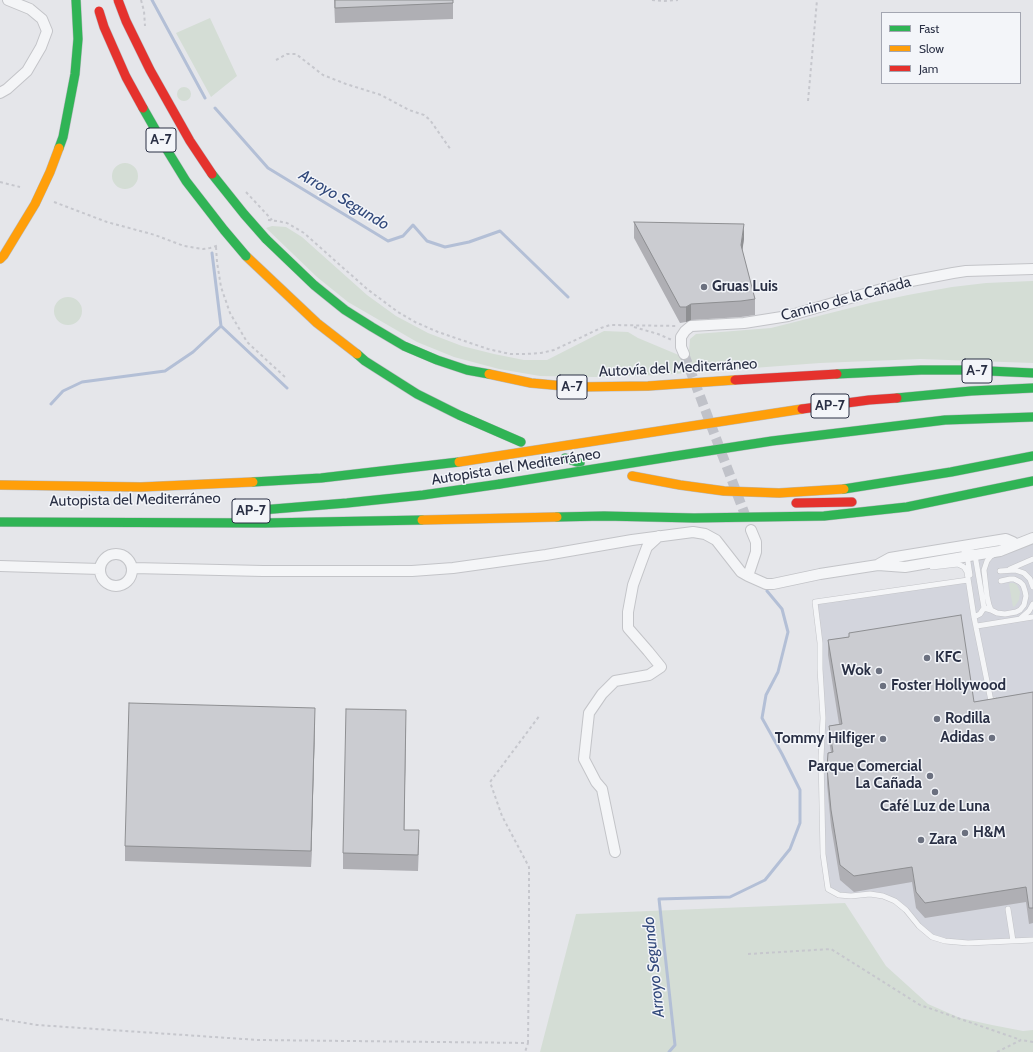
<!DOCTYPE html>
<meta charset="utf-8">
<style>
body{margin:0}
#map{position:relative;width:1033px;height:1052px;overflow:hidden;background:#e5e6ea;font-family:Cabin,sans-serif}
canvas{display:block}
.legend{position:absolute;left:881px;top:12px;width:140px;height:72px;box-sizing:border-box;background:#f3f5f9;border:1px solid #a3a6b1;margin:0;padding:5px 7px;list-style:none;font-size:12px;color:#2a3045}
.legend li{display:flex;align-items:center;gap:8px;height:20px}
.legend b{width:20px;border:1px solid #a3a6b1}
</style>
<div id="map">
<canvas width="1033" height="1052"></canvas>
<ul class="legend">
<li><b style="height:5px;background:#30b455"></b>Fast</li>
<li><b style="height:5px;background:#ff9f0a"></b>Slow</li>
<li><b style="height:5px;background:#e5322d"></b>Jam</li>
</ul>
</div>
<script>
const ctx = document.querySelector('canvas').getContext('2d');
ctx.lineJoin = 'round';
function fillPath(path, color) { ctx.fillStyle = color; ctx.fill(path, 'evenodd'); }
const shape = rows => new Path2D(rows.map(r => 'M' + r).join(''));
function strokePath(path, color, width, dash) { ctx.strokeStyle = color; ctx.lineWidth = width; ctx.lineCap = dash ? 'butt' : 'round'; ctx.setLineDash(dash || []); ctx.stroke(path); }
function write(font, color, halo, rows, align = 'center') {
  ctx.font = font + ' Cabin,sans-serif'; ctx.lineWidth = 3; ctx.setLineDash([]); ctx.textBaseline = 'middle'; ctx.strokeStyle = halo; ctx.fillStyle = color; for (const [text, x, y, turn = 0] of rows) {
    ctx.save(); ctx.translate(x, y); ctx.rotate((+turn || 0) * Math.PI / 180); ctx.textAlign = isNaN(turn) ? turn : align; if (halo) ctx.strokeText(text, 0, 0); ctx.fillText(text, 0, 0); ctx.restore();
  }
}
const built = shape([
 [1033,538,1033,940,968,943,932,937,906,910,883,896,839,895,828,889,823,854,823,718,815,602,968,580,967,557]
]);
const green = shape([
 [210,18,237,76,211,97,176,33],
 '177 94a7 7 0 1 1 14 0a7 7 0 1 1-14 0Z',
 '112 176a13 13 0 1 1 26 0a13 13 0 1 1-26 0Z',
 [272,226,286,227,302,237,367,295,396,316,428,333,462,346,494,354,524,360,547,360,604,331,628,332,638,338,681,356,689,352,690,339,696,334,771,328,870,303,908,295,952,287,986,283,1032,281,1033,281,1033,363,920,359,820,363,659,375,596,377,540,376,499,369,454,357,417,342,348,302,317,277,266,228],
 '54 311a14 14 0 1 1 28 0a14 14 0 1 1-28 0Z',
 [1010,583,1014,583,1017,585,1020,592,1019,600,1015,606,1013,607,1009,584],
 [845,903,886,966,928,1004,960,1018,992,1025,1023,1031,1033,1030,1033,1052,540,1052,576,914]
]);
const stream = shape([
 [152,0,205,98],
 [215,108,268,168,388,241,403,236,413,225,427,241,445,247,469,242,500,231,568,297],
 [221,326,287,388],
 [51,404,63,391,82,382,165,371,193,352,221,326,212,253],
 [669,1052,675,1045,659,899,730,897,765,880,790,849,800,823,800,790,782,754,762,718,766,695,778,672,788,632,782,609,767,591]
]);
const streetTunnel = shape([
 [684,354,747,520]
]);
const path = shape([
 [141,0,144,11,145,26],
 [652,0,664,1,678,0],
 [276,60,287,54,296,54,323,75,346,84,381,95,409,110,424,115,430,120,451,150],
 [808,101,817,0],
 [0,182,20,187],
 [246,192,272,220],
 [54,202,107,222,155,235,184,246,203,249,210,248,219,245],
 [268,220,277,221,287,223,304,233,367,289,398,312,415,322,438,332,488,349,510,354,525,354,541,353,554,350,601,328,610,325,678,326],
 [216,247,217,262,221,287,230,313,247,342,285,377],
 [634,327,658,334,672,340],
 [748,954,831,949,920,1005,1021,1040],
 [0,1019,37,1025,258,1040,528,1043,525,1052],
 [528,1043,529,944,529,867,502,816,490,782,540,715],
 [997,1052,1021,1040,1033,1042]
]);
const lane = shape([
 [964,551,973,552,975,555,984,608,980,614,974,617],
 [967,555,970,575],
 [932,567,958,564,964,567,967,572,974,617,991,701,995,700],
 [1010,569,1033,559],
 [1000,571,1015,570,1024,573,1030,579,1033,587],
 [968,580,815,602,820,643,820,669,823,718,821,757,823,854,828,889,839,895,851,896,870,894,883,896,895,901,906,910,919,926,932,937,945,941,968,943,1033,940],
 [984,608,991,610,997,613,1005,614,1016,612,1020,610,1024,605,1026,596,1025,591,1023,585,1020,582,1014,579,1010,579,1001,581],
 [991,610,989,605,987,596,984,570,987,561,991,556,995,554],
 [1021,618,1029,611,1033,604],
 [977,626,1033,617],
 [1008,909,1013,941]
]);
const street = shape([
 [0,93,7,89,27,71,41,47,47,31,42,19,30,9,8,0],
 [684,354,681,347,681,337,685,331,691,326,744,323,788,316,906,282,953,273,966,271,1033,269],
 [751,530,756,542,756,552,748,576,766,584,773,584,820,574,878,565,905,567,975,555,1000,551,1033,538],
 '100 570a16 16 0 1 1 32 0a16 16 0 1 1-32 0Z',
 [879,564,890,558,902,556,1006,539,1013,542],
 [0,566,100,569],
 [133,568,263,571,412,571,453,568,546,555,632,540,693,532,705,534,716,540,741,572,748,576],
 [615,852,602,789,596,782,584,759,589,713,602,694,615,681,649,675,661,667,648,651,628,628,628,612,633,585,641,563,647,547,659,536]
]);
const fast = shape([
 [59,148,63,137,75,74,78,39,76,0],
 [266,239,314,285,345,310,372,327,404,346,437,360,467,370,489,374],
 [357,354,365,361,417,394,459,415,521,442],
 [837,374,921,370,967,370,1033,373],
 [897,398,971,391,1033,388],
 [669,457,772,441,945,420,1033,417],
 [565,458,580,463],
 [253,482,321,478,459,462],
 [844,489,951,472,1033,456],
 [249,511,347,503,423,495,500,484],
 [557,517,604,516,694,518,824,516,907,507,1033,481],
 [0,522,265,523,422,520]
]);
const slow = shape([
 [246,256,317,323,357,354],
 [0,259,4,255,35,204,50,172,59,148],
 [489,374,531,383,575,387,648,386,735,380],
 [627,436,802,409],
 [632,476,680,485,724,491,779,493,844,489],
 [0,485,141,487,253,482],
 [422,520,557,517]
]);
const jam = shape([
 [735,380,837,374],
 [802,409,869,400,897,398],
 [796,503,852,502]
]);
const fastBridge = shape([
 [143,108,167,150,186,181,224,230,246,256],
 [212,174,244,214,266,239],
 [500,484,669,457]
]);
const slowBridge = shape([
 [459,462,627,436]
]);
const jamBridge = shape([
 [118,0,126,21,150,70,190,141,212,174],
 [99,11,104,27,126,77,143,108]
]);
const wall = shape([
 [334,0,453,0,453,19,335,23],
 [634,222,744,239,742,250,755,299,755,315,741,317,691,320,686,322,680,323,634,238],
 [849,633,974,702,1033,692,1033,923,1029,924,1026,902,925,918,916,908,912,882,854,892,840,880,831,826,827,784,827,768,831,752,829,741,829,726,839,724,828,655,828,640,849,637],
 [315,724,311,867,125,861,125,846],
 [406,726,404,830,419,845,418,871,343,869,343,853]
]);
const shadedWall = shape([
 [744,224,744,239,741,260,741,245],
 [691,304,691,320,686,322,686,307],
 [315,708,315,724,311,867,311,851],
 [406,710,406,726,404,845,404,830]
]);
const building = shape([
 [335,0,453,0,453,3,335,8,335,0],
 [634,222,744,224,741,245,755,299,741,301,691,304,686,307,680,307,634,222],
 [961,615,974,702,1033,692,1033,908,1029,908,1026,887,925,903,916,892,912,867,854,876,840,865,831,810,827,768,828,753,833,752,829,726,842,724,828,640,849,637,849,633,961,615],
 [129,703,315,708,311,851,125,846,129,703],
 [346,709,406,710,404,830,419,830,418,855,343,853,346,709]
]);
const markers = [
 [704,287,4,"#6b707f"],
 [927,658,4,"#6b707f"],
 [879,671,4,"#6b707f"],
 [883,686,4,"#6b707f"],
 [937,719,4,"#6b707f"],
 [992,738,4,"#6b707f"],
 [883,739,4,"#6b707f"],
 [930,776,4,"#6b707f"],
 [935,792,4,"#6b707f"],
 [965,833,4,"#6b707f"],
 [921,840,4,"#6b707f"]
];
const shields = [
 [161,140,30],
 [977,371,30],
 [572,387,30],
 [830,406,38],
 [251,511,38]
];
const shieldNames = [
 ["A-7",161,140],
 ["A-7",977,371],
 ["A-7",572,387],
 ["AP-7",830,406],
 ["AP-7",251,511]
];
const poiNames = [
 ["Gruas Luis",712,287],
 ["KFC",935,658],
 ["Wok",871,671,"right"],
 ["Foster Hollywood",891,686],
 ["Rodilla",945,719],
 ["Adidas",984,738,"right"],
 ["Tommy Hilfiger",875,739,"right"],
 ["Parque Comercial",922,767,"right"],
 ["La Cañada",922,784,"right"],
 ["Café Luz de Luna",935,807,"center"],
 ["H&M",973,833],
 ["Zara",929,840]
];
const streetNames = [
 ["Camino de la Cañada",846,299,-15],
 ["Autovía del Mediterráneo",678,368,-3],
 ["Autopista del Mediterráneo",516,467,-9],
 ["Autopista del Mediterráneo",135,500,-1]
];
const waterNames = [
 ["Arroyo Segundo",344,200,31],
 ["Arroyo Segundo",654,967,-96]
];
fillPath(built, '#d3d5dd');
fillPath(green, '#d4ddd5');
strokePath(stream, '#b3bfd6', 3);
strokePath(streetTunnel, '#c0c2c9', 10, [10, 5]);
strokePath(lane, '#c3c4c8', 6);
strokePath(street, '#c3c4c8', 12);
strokePath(fast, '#b7b9bf', 10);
strokePath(slow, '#b7b9bf', 10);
strokePath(jam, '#b7b9bf', 10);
strokePath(path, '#c6c7cd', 2, [3, 3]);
strokePath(lane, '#f4f5f7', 5);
strokePath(street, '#f4f5f7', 10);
strokePath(fast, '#30b455', 9);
strokePath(slow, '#ff9f0a', 9);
strokePath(jam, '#e5322d', 9);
strokePath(fastBridge, '#b7b9bf', 10, []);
strokePath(slowBridge, '#b7b9bf', 10, []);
strokePath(jamBridge, '#b7b9bf', 10, []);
strokePath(fastBridge, '#30b455', 9);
strokePath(slowBridge, '#ff9f0a', 9);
strokePath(jamBridge, '#e5322d', 9);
fillPath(wall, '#afafb4');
fillPath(shadedWall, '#8e8f92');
fillPath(building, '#cbccd1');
strokePath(building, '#8e8f92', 1);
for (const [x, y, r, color] of markers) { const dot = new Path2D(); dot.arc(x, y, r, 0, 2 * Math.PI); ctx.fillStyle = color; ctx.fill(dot); strokePath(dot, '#f3f5f9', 1.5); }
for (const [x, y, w] of shields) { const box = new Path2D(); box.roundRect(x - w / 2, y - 12, w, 24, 3); ctx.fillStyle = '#f3f5f9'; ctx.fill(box); strokePath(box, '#2a3045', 1); }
write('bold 14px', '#2a3045', null, shieldNames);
write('bold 15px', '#2a3045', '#f3f5f9', poiNames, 'left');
write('15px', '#2a3045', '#f3f5f9', streetNames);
write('italic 16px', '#32497b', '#f3f5f9', waterNames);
</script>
